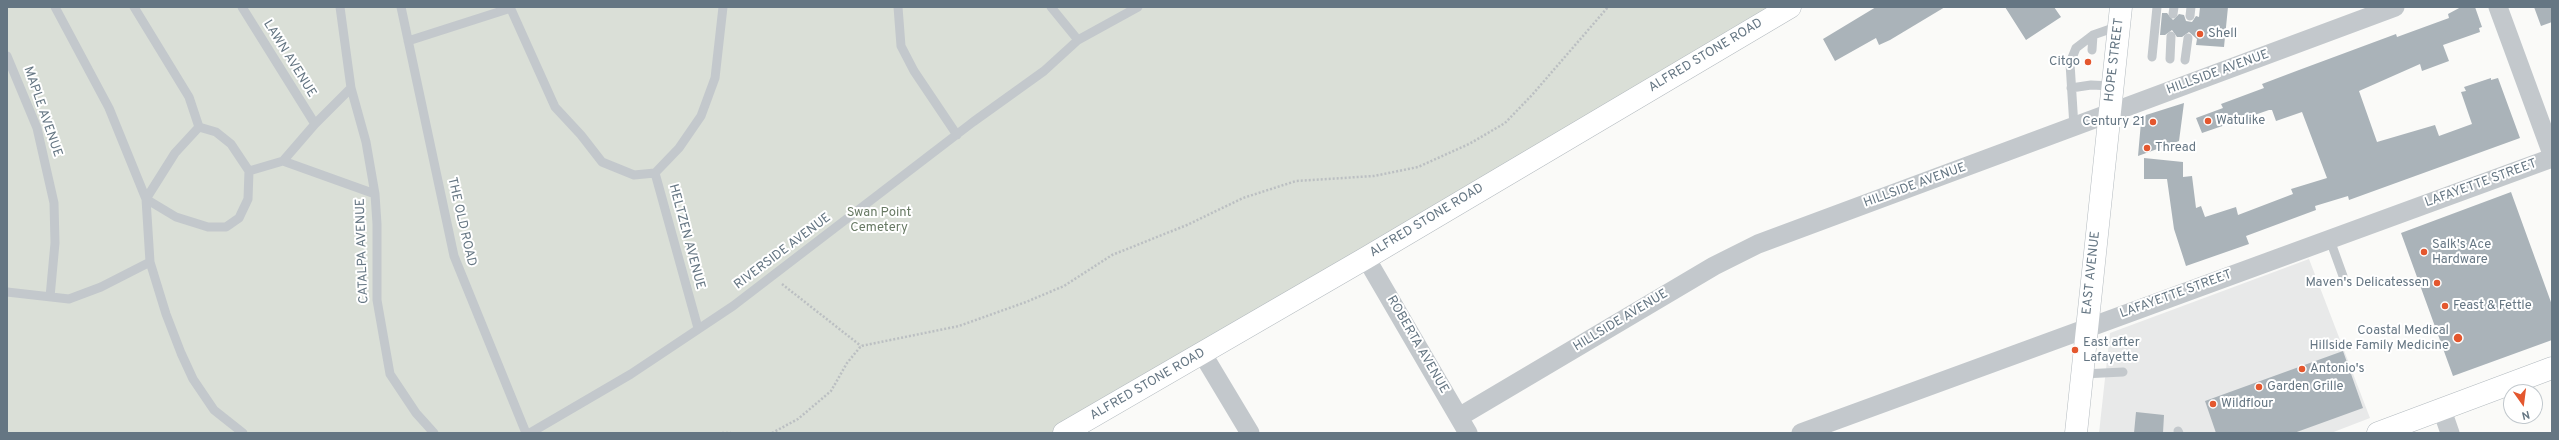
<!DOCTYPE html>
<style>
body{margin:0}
#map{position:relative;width:2559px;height:440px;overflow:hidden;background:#fafaf8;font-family:Overpass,sans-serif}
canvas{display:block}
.frame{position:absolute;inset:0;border:8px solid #657683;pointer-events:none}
.north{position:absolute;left:2503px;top:384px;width:40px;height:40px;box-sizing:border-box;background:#fff;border:1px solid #c1c8cd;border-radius:50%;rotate:166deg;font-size:11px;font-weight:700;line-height:16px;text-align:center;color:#657683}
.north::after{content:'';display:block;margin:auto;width:14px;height:18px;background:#e4572e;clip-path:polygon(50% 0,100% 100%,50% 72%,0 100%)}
</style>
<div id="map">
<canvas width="2559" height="440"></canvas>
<div class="frame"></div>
<div class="north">N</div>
</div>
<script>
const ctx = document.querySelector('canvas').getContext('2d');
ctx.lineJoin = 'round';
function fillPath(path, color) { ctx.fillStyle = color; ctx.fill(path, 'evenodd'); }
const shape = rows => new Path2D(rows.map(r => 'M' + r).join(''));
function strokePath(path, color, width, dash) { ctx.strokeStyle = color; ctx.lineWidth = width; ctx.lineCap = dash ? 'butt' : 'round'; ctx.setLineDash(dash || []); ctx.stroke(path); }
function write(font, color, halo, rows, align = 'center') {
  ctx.font = font + ' Overpass,sans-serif'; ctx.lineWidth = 4; ctx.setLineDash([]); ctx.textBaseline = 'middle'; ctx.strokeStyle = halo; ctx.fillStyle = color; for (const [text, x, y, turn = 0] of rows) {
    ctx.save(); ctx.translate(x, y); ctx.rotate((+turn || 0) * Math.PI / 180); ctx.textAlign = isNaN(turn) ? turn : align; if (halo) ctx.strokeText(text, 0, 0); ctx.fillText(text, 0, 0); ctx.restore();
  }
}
const built = shape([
 [2309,259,2370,418,2331,433,2099,433,2110,333]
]);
const green = shape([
 [7,7,1775,7,1070,433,7,433]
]);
const building = shape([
 [1876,7,1945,7,1890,40,1879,45,1876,38,1835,61,1823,39],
 [2005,7,2054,7,2061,17,2026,40],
 [2200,7,2228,7,2224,47,2196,45,2197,39,2189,32,2182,37,2177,37,2172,30,2165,35,2160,35,2162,13,2167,13,2173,20,2179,14,2184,15,2186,21,2192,22,2196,16,2199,17],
 [2461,7,2475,7,2482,27,2479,28,2480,32,2443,45,2449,61,2422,71,2420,64,2359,91,2377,142,2435,125,2439,136,2472,124,2461,92,2466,91,2464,87,2491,78,2491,80,2498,78,2520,138,2349,200,2348,196,2315,206,2316,210,2246,236,2249,244,2186,266,2174,229,2167,179,2144,179,2144,158,2183,162,2183,177,2192,176,2196,208,2201,206,2205,217,2236,207,2238,215,2293,194,2291,189,2327,178,2302,112,2276,121,2272,110,2269,110,2202,133,2196,118,2223,108,2221,104,2264,88,2262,84,2299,70,2396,34,2397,37,2449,18,2448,14],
 [2534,7,2552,7,2552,22,2541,26],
 [2184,103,2179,141,2138,156,2141,122,2146,115],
 [2511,192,2552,305,2552,340,2453,376,2401,233],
 [2343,351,2363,408,2294,433,2216,433,2205,401],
 [2136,412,2164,415,2163,433,2134,433]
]);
const path = shape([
 [782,284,861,346],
 [722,433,731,433],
 [772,433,798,419,831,391,847,363,861,346,959,326,1026,302,1064,286,1112,255,1187,225,1243,198,1296,181,1374,176,1418,167,1469,144,1505,123,1532,95,1608,7]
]);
const lane = shape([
 [55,7,109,108,146,199,150,262,166,314,181,353,193,379,214,410,243,433],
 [134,7,189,97,199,127],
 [242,7,315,124],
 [340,7,351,88,366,142,375,194,377,224,377,300,390,374,416,413,434,433],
 [401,7,454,256,526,433],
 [510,7,555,107,581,135,602,162,634,175,655,173,698,328],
 [898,7,901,46,914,71,957,135],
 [1051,7,1078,40],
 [2173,14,2174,7],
 [2190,16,2191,7],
 [408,41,511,8],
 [2092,50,2093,35],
 [7,56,37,128,54,203,55,243,50,297],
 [2152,57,2157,7],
 [2170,59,2171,36],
 [2185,60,2188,38],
 [2071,88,2091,85,2112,86],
 [199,127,216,132,231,144,249,171,248,199,239,218,226,227,208,227,176,217,146,199,175,153,199,127],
 [2074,127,2070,63,2076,48,2093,35,2119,26],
 [283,161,315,124,351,88],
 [249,171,283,161,375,194],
 [655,173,679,148,701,116,715,78,723,7],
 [2330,240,2343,276],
 [7,292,69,299,101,287,150,262],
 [2083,374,2123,372],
 [2178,431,2179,433],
 [530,433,631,374,733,306,973,122,1044,71,1078,40,1138,7]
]);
const street = shape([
 [2498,7,2552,154],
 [1366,258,1468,433],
 [1202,353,1250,433],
 [2442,410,2450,433],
 [1459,417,1714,266,1758,244,2395,7],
 [1801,433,2552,158]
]);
const secondary = shape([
 [1064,433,1366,258,1790,7],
 [2076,433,2121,7],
 [2378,433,2552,368]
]);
const markers = [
 [2200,34,4,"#e4572e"],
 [2088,62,4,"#e4572e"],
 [2208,121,4,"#e4572e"],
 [2153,122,4,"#e4572e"],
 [2147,148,4,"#e4572e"],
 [2424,252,4,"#e4572e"],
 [2437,283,4,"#e4572e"],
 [2445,306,4,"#e4572e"],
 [2458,338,5,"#e4572e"],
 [2075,350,4,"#e4572e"],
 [2302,369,4,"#e4572e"],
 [2259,387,4,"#e4572e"],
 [2213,404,4,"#e4572e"]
];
const poiNames = [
 ["Shell",2208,34],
 ["Citgo",2080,62,"right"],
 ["Watulike",2216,121],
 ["Century 21",2145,122,"right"],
 ["Thread",2155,148],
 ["Salk's Ace",2432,245],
 ["Hardware",2432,260],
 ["Maven's Delicatessen",2429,283,"right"],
 ["Feast & Fettle",2453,306],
 ["Coastal Medical",2449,331,"right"],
 ["Hillside Family Medicine",2449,346,"right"],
 ["East after",2083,343],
 ["Lafayette",2083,358],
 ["Antonio's",2310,369],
 ["Garden Grille",2267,387],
 ["Wildflour",2221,404]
];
const streetNames = [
 ["ALFRED STONE ROAD",1706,56,-31],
 ["LAWN AVENUE",289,59,58],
 ["HOPE STREET",2115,60,-83],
 ["HILLSIDE AVENUE",2218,73,-20],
 ["MAPLE AVENUE",42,112,71],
 ["LAFAYETTE STREET",2481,184,-20],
 ["HILLSIDE AVENUE",1915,186,-20],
 ["ALFRED STONE ROAD",1427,221,-31],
 ["THE OLD ROAD",461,222,77],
 ["HELTZEN AVENUE",686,237,75],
 ["CATALPA AVENUE",363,251,-92],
 ["RIVERSIDE AVENUE",783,252,-37],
 ["EAST AVENUE",2092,273,-84],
 ["LAFAYETTE STREET",2176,295,-20],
 ["HILLSIDE AVENUE",1621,321,-31],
 ["ROBERTA AVENUE",1417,345,60],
 ["ALFRED STONE ROAD",1148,385,-30]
];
const parkNames = [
 ["Swan Point",879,213],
 ["Cemetery",879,228]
];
fillPath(built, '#e8e9e9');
fillPath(green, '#dadfd7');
fillPath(building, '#aab3b9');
strokePath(secondary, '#b3babf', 23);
strokePath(path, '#bbbfc2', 2.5, [2, 2]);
strokePath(lane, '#c3c8cc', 9);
strokePath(street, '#c3c8cc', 19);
strokePath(secondary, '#fff', 22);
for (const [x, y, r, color] of markers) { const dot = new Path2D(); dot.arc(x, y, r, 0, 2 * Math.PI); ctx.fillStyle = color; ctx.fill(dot); strokePath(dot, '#fff', 1.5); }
write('13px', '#657683', '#fff', poiNames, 'left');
write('13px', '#657683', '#fff', streetNames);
write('13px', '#687a64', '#fff', parkNames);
</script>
